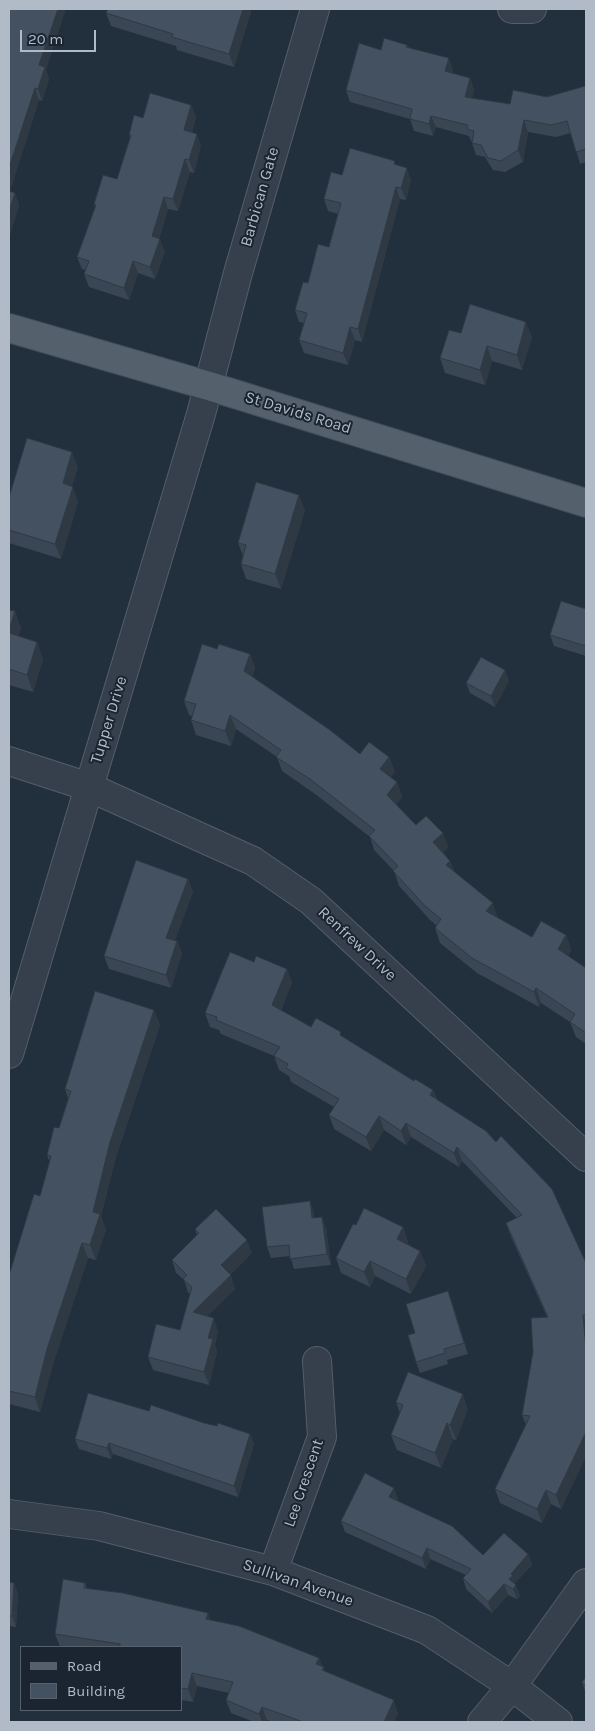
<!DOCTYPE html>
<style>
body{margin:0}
#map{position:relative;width:595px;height:1731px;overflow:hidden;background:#222f3c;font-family:Karla,sans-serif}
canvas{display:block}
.frame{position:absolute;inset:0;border:10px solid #b1bbc8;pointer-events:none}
.legend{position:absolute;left:20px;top:1646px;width:162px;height:65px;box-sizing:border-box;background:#1b2531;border:1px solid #57616d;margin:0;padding:6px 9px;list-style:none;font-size:15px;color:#b1bbc8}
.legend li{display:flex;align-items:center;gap:10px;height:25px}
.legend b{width:25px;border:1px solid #57616d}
.scale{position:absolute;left:20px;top:30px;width:76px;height:22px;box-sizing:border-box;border:2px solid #b1bbc8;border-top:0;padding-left:6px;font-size:15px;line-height:18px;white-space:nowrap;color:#b1bbc8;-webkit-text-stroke:4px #1b2531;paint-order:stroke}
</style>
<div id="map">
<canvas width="595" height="1731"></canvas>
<div class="frame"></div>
<ul class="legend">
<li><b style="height:6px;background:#54606c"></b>Road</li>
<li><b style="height:14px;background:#435160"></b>Building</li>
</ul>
<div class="scale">20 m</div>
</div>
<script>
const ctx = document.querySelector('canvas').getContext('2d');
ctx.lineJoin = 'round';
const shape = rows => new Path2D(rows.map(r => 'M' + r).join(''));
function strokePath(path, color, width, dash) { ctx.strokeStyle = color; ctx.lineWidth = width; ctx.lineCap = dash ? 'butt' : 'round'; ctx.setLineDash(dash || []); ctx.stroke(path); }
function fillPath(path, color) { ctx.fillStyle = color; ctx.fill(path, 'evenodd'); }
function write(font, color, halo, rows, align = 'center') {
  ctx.font = font + ' Karla,sans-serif'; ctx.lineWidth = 4; ctx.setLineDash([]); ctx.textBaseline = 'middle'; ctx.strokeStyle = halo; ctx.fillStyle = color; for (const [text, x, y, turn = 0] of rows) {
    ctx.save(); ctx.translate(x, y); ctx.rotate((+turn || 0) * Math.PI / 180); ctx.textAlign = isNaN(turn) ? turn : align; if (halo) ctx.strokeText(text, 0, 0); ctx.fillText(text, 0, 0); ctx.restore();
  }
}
const minor = shape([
 [512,9,532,9],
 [9,761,89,787,253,861,311,901,586,1157],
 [9,1054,201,414,238,273,315,9],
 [9,1514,99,1526,273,1571,427,1630,512,1686,558,1722],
 [273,1571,322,1437,317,1361],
 [482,1722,512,1686,586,1583]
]);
const major = shape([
 [9,328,209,386,586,503]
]);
const wall = shape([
 [9,9,46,70,49,79,42,101,39,100,10,191,15,193,19,205,9,238],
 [108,9,250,9,251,12,234,67,177,50,176,46,111,26,106,13],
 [407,45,408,47,453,69,452,73,470,78,474,90,472,98,510,104,586,88,586,162,580,164,571,133,556,137,528,132,523,162,505,172,493,170,485,157,476,155,472,143,472,141,471,141,469,136,436,127,433,136,414,131,410,119,350,102,346,90,381,50],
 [191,105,196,117,192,132,201,146,194,173,190,172,178,211,168,209,159,239,165,252,155,279,138,273,129,300,89,287,84,274,86,270,82,269,77,257,95,207,94,204,117,179,130,138,129,135,143,118],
 [396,165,411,180,406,200,400,199,362,342,355,340,348,365,304,353,299,340,304,323,299,322,295,310,308,283,329,247,338,214,328,211,324,199,342,175],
 [461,333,532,337,522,370,492,361,485,385,445,373,440,358],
 [78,467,72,486,78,502,61,559,9,543,9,497],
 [305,510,281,589,246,579,241,564,243,556,238,543],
 [586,609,586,656,554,646,550,635],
 [9,610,15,611,21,629,18,636,37,642,43,659,33,692,9,685],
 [217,649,250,654,255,668,252,677,360,754,389,757,395,772,390,777,397,782,402,797,396,805,416,825,443,833,448,847,443,852,450,861,455,873,498,918,532,937,566,935,571,950,568,956,586,968,586,1044,576,1037,570,1022,541,1003,539,1007,477,973,440,943,435,928,437,926,430,920,399,886,394,871,374,850,370,837,315,794,282,771,277,757,236,729,231,746,196,735,191,720,192,716,189,715,184,701],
 [505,670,509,681,495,707,470,693,466,683],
 [188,879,193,892,175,940,177,941,182,954,171,988,109,969,104,956],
 [254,962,287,969,292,983,281,1010,311,1027,343,1037,414,1081,433,1090,437,1099,586,1263,586,1456,561,1509,551,1504,542,1523,500,1503,495,1489,526,1425,522,1415,547,1317,511,1237,506,1223,517,1218,462,1161,459,1167,411,1137,406,1145,384,1130,371,1151,334,1129,329,1115,334,1107,291,1082,289,1076,279,1070,274,1056,221,1034,219,1030,210,1027,205,1013],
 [154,1010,160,1025,116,1157,101,1216,106,1230,96,1260,88,1258,53,1364,40,1412,9,1404,9,1275,40,1196,50,1163,47,1155,59,1128,68,1098,65,1089],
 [310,1201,313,1211,314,1218,326,1228,331,1265,294,1269,290,1256,271,1258,267,1247],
 [356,1225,403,1227,408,1242,407,1244,420,1251,426,1266,411,1294,375,1276,370,1287,341,1273,336,1258],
 [195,1229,252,1253,230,1275,235,1289,207,1316,218,1331,215,1345,217,1352,209,1385,153,1370,148,1357,180,1330,190,1294,188,1292,184,1280,176,1273,172,1260,197,1235],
 [452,1302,468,1354,447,1360,448,1364,420,1373,416,1362,415,1333],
 [396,1402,468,1409,456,1440,453,1439,441,1468,397,1450,391,1435,400,1413],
 [149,1411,250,1434,254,1444,238,1497,113,1454,111,1459,79,1449,75,1439],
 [398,1499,397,1500,483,1555,528,1554,532,1565,515,1583,520,1596,517,1599,508,1595,492,1613,466,1589,463,1578,466,1575,430,1559,426,1569,345,1532,341,1521],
 [9,1582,18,1593,16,1627,9,1626],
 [85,1583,87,1588,208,1613,210,1620,319,1658,322,1666,325,1672,398,1713,394,1722,272,1722,267,1720,266,1722,254,1722,231,1713,226,1700,229,1693,197,1686,193,1702,181,1700,181,1647,60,1647,55,1634],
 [586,1677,586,1694,582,1682]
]);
const shadedWall = shape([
 [58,9,66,9,46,70,49,79,42,101,38,89,39,65],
 [243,9,250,9,251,12,234,67,229,54],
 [449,58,453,69,449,83,445,71],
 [470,78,474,90,469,109,465,97],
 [35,88,39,100,9,194,9,168],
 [191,105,196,117,189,142,184,130],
 [431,116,436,127,433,136,429,124],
 [524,120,528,132,523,162,518,150],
 [197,134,201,146,194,173,189,160],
 [185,159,190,172,178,211,173,199],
 [407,168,411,180,406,200,401,188],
 [396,187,400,199,362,342,358,329],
 [15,193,19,205,9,238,9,211],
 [164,197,168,209,156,249,152,236],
 [160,239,165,252,155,279,150,267],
 [133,261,138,273,129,300,124,288],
 [526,322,532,337,522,370,517,355],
 [350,327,355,340,348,365,343,353],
 [487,346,492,361,485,385,480,370],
 [72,452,78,467,68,499,63,483],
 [73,487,78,502,61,559,55,544],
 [299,495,305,510,281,589,275,574],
 [15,611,21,629,14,650,9,636,9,630],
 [37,642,43,659,33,692,27,675],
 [250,654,255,668,249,686,244,671],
 [505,670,509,681,495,707,491,696],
 [230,715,236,729,231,746,225,731],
 [389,757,395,772,385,784,380,769],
 [397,782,402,797,392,810,387,795],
 [443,833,448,847,438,857,433,842],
 [450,861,456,875,446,865],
 [188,879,193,892,171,951,166,938],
 [493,903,498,918,486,911],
 [566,935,571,950,563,964,558,949],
 [177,941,182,954,171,988,166,975],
 [287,969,292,983,277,1019,272,1005],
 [536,988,541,1003,539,1007,534,992],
 [154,1010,160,1025,116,1157,101,1216,106,1230,96,1260,90,1245,93,1212,110,1142],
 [433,1090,438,1104,430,1095],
 [379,1116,384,1130,371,1151,366,1137],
 [406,1123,411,1137,406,1145,401,1131],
 [457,1147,462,1161,459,1167,454,1153],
 [310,1201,313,1211,316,1229,312,1218],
 [322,1217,326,1228,331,1265,327,1254],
 [403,1227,408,1242,402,1254,397,1239],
 [247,1240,252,1253,226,1279,221,1265],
 [82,1243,88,1258,53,1364,40,1412,35,1397,47,1349],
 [420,1251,426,1266,411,1294,406,1279],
 [370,1261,375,1276,370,1287,364,1272],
 [231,1275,235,1289,198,1326,193,1312],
 [448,1291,452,1302,468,1354,464,1343],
 [583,1315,586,1324,586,1349],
 [214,1318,218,1331,215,1345,217,1352,209,1385,204,1372,208,1338],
 [463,1394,468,1409,456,1440,450,1425],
 [447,1423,453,1439,441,1468,435,1453],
 [586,1432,586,1456,561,1509,556,1495],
 [250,1434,254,1444,238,1497,234,1486],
 [109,1443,113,1454,111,1459,107,1448],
 [394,1488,398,1499,393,1507,389,1497],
 [546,1490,551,1504,542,1523,537,1509],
 [427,1548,430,1559,426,1569,422,1558],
 [528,1554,532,1565,515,1583,520,1596,517,1599,509,1579,511,1574],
 [14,1583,18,1593,16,1627,12,1616],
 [504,1584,508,1595,492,1613,488,1602],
 [208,1613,212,1626,206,1619],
 [319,1658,323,1669,324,1667,328,1680,316,1664],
 [192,1673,197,1686,193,1702,188,1689],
 [394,1700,398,1713,394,1722,384,1722],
 [262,1707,267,1720,266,1722,262,1722,259,1714]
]);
const building = shape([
 [9,9,58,9,39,65,45,67,38,89,35,88,9,168,9,9],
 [108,9,243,9,229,54,172,37,173,34,106,13,108,9],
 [384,38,407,45,406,47,449,58,445,71,470,78,465,97,510,104,513,90,547,97,585,86,586,89,586,149,576,152,567,121,551,125,524,120,518,150,501,161,488,158,481,145,472,143,474,131,467,129,468,125,431,116,429,124,410,119,412,109,346,90,359,43,381,50,384,38],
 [150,93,191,105,184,130,197,134,189,160,185,159,173,199,164,197,152,236,160,239,150,267,133,261,124,288,84,274,89,261,77,257,96,205,94,204,103,175,117,179,131,135,129,135,134,115,143,118,150,93],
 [350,148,395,161,394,164,407,168,401,188,396,187,358,329,350,327,343,353,299,340,307,313,295,310,303,282,308,283,318,244,329,247,341,203,324,199,331,172,342,175,350,148],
 [9,191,15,193,9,211,9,191],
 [470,304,526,322,517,355,487,346,480,370,440,358,449,330,461,333,470,304],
 [27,438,72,452,63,483,73,487,55,544,9,530,9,497,27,438],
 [256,482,299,495,275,574,241,564,246,545,238,543,256,482],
 [561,601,586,609,586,646,550,635,561,601],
 [9,610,15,611,9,630,9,610],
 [9,633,37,642,27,675,9,669,9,633],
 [202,644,217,649,219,644,250,654,244,671,330,730,360,754,369,742,389,757,380,769,397,782,387,795,416,825,426,816,443,833,433,842,450,861,446,865,493,903,486,911,532,937,541,921,566,935,558,949,586,968,586,1033,570,1022,575,1014,536,988,534,992,472,958,435,928,441,919,425,906,393,871,398,866,369,836,375,830,310,779,276,757,281,750,230,715,225,731,191,720,196,704,184,701,202,644],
 [481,657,505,670,491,696,466,683,481,657],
 [136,860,188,879,166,938,177,941,166,975,104,956,136,860],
 [230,952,254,962,256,956,287,969,272,1005,311,1027,316,1018,341,1032,340,1035,414,1081,415,1079,433,1090,430,1095,486,1131,496,1142,501,1136,552,1189,586,1263,586,1315,583,1315,586,1349,586,1432,556,1495,546,1490,537,1509,495,1489,530,1416,522,1415,533,1352,531,1318,548,1317,506,1223,522,1215,457,1147,454,1153,406,1123,401,1131,379,1116,366,1137,329,1115,339,1099,286,1068,288,1064,274,1056,280,1047,216,1020,217,1017,205,1013,230,952],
 [95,991,154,1010,110,1142,93,1212,100,1214,90,1245,82,1243,47,1349,35,1397,9,1391,9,1275,34,1194,40,1196,51,1156,47,1155,54,1127,59,1128,71,1091,65,1089,95,991],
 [310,1201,312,1218,322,1217,327,1254,290,1259,289,1245,267,1247,262,1207,310,1201],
 [364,1208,403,1227,397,1239,420,1251,406,1279,370,1261,364,1272,336,1258,353,1224,356,1225,364,1208],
 [216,1209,247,1240,221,1265,231,1275,193,1312,214,1318,208,1338,213,1339,204,1372,148,1357,156,1324,180,1330,192,1287,183,1279,187,1275,172,1260,199,1233,195,1229,216,1209],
 [448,1291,464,1343,444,1349,445,1353,416,1362,408,1335,415,1333,406,1304,448,1291],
 [408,1372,463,1394,450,1425,447,1423,435,1453,391,1435,403,1405,396,1402,408,1372],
 [88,1393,149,1411,151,1405,204,1423,217,1426,218,1423,250,1434,234,1486,109,1443,107,1448,75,1439,88,1393],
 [365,1473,394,1488,389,1497,452,1526,483,1555,504,1533,528,1554,511,1574,513,1576,509,1579,516,1585,513,1589,504,1584,488,1602,463,1578,471,1569,427,1548,422,1558,341,1521,365,1473],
 [63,1579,85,1583,84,1588,123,1593,208,1613,206,1619,239,1626,319,1658,316,1664,324,1667,322,1670,394,1700,384,1722,303,1722,262,1707,259,1714,226,1700,233,1682,192,1673,188,1689,181,1688,181,1647,120,1647,120,1644,55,1634,63,1579],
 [9,1582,14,1583,12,1616,9,1616,9,1582],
 [586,1677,586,1686,582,1682,586,1677]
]);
const streetNames = [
 ["Barbican Gate",260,197,-74],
 ["St Davids Road",298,413,17],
 ["Tupper Drive",109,720,-73],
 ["Renfrew Drive",357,944,43],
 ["Lee Crescent",304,1483,-71],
 ["Sullivan Avenue",298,1583,19]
];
strokePath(minor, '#545e6a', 30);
strokePath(major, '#424c58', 30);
strokePath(minor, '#36404c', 28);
strokePath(major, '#54606c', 28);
fillPath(wall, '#3a4653');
fillPath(shadedWall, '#2f3943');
fillPath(building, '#435160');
strokePath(building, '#2f3943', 1);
write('16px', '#b1bbc8', '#1b2531', streetNames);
</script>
